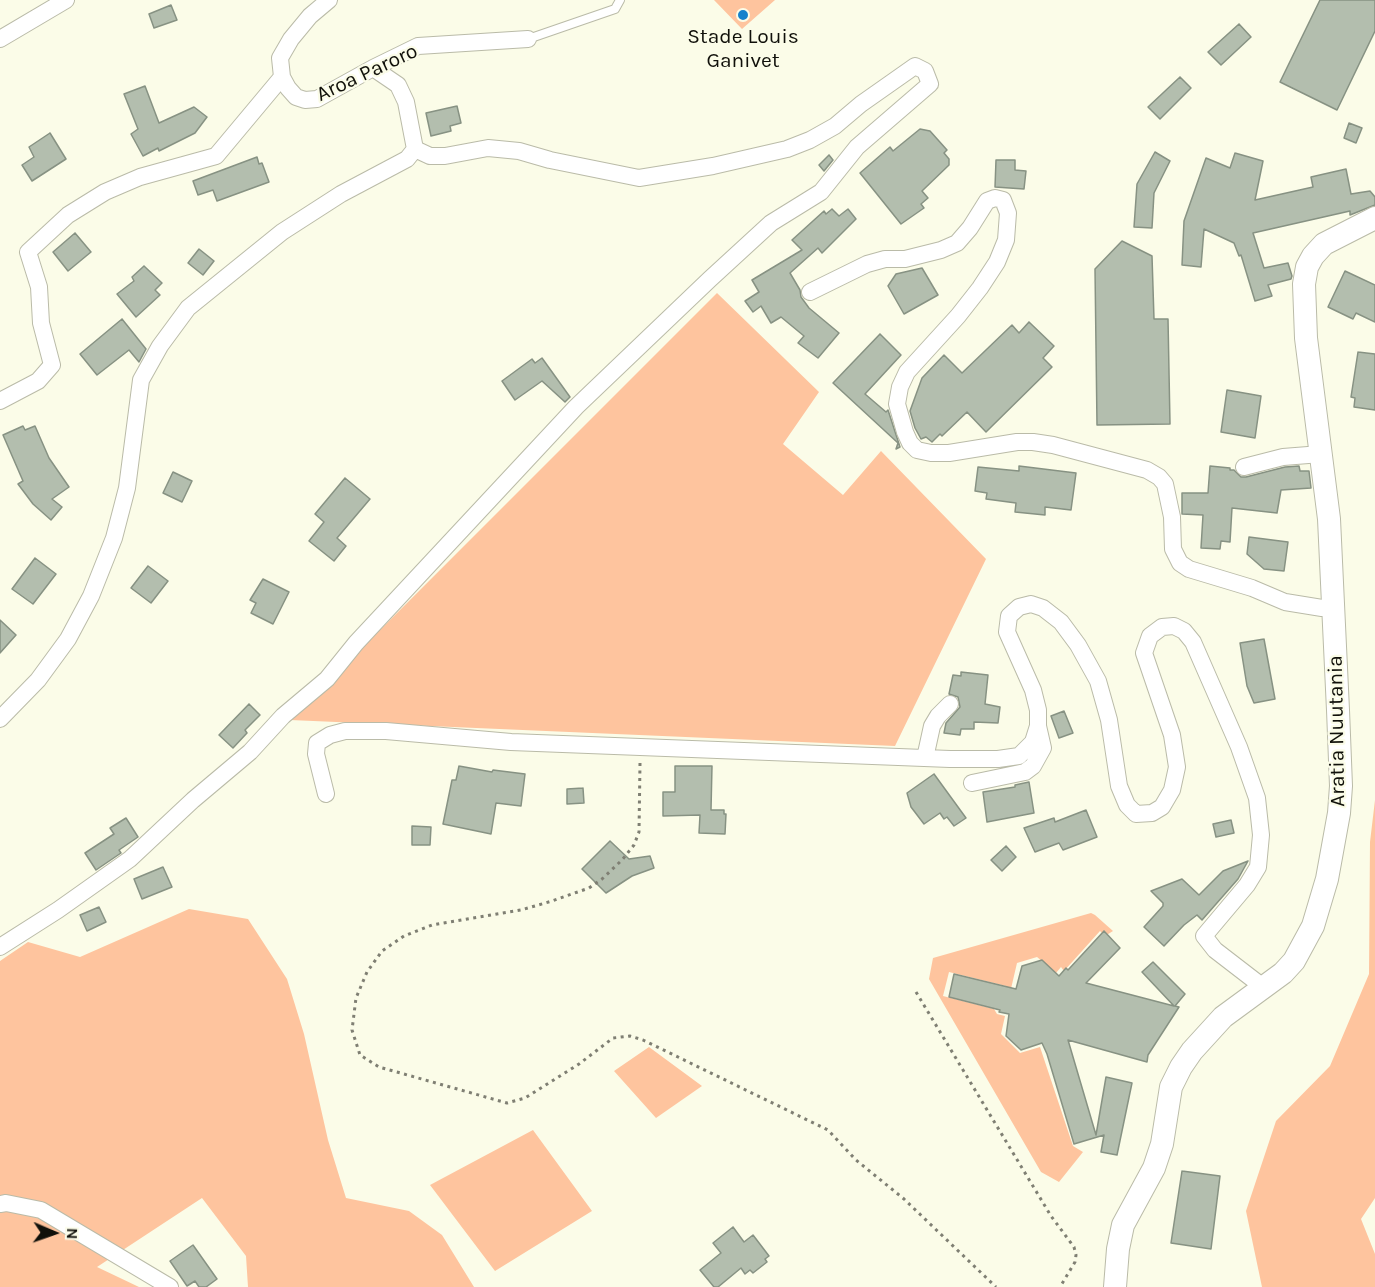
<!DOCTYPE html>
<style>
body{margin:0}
#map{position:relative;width:1375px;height:1287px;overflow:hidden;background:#fbfce8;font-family:Karla,sans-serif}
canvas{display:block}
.north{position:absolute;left:24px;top:1203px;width:60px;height:60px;-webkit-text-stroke:4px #fbfce8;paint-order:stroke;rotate:92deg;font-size:16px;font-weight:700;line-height:24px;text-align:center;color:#10100a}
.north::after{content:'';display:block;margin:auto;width:21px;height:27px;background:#10100a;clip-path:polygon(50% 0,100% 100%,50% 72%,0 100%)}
</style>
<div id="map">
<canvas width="1375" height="1287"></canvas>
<div class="north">N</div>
</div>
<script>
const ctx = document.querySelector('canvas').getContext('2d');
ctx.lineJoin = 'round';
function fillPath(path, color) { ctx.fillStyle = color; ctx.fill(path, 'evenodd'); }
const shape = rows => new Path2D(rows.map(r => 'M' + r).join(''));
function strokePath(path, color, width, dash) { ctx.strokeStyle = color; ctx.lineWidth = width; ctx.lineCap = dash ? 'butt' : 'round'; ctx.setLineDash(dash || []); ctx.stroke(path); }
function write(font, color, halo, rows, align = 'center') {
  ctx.font = font + ' Karla,sans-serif'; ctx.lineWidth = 4.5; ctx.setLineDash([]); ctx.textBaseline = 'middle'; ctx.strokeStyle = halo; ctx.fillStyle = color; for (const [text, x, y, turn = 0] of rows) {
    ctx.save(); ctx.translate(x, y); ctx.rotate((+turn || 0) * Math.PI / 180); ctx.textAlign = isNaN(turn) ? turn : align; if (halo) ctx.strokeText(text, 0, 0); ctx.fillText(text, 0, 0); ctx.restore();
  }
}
const green = shape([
 [714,0,775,0,742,29],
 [717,293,819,392,783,444,843,495,881,451,986,559,895,746,290,720],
 [1375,800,1375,1198,1361,1219,1375,1254,1375,1287,1262,1287,1246,1211,1276,1121,1330,1066,1369,974,1370,842],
 [189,909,248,919,287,979,304,1034,328,1140,346,1198,409,1211,442,1235,474,1287,248,1287,246,1256,202,1198,97,1267,139,1287,0,1287,0,961,28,942,80,957],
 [1091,913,1095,915,1113,931,1105,936,1100,931,1064,971,1061,967,1056,973,1037,957,1017,963,1010,993,1005,991,1006,986,949,972,943,996,994,1009,997,1014,1005,1016,1001,1034,1020,1053,1040,1047,1073,1146,1083,1152,1059,1182,1041,1172,929,979,933,958],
 [649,1047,702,1086,656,1118,614,1071],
 [533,1130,592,1211,495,1271,430,1185]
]);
const building = shape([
 [1320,0,1375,0,1375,31,1337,110,1280,82,1320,0],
 [171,5,177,20,154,28,149,14,171,5],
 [1239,24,1251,37,1221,65,1208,52,1239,24],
 [1180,77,1191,88,1160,119,1148,107,1180,77],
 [145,86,159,123,194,107,207,117,195,133,159,151,158,148,143,156,131,134,138,129,124,94,145,86],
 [457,106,461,123,450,126,451,131,431,136,426,113,457,106],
 [1349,123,1362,128,1356,143,1344,138,1349,123],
 [920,129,930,131,947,150,944,153,949,159,949,165,922,191,928,198,921,204,924,208,901,224,860,173,890,147,893,151,920,129],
 [50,133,66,159,32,181,22,165,34,157,29,147,50,133],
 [1155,152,1170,161,1154,193,1152,228,1134,227,1137,184,1155,152],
 [1235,153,1263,161,1255,200,1313,187,1311,177,1346,169,1351,194,1370,191,1375,197,1375,205,1350,215,1350,211,1253,233,1264,268,1288,263,1292,276,1291,279,1268,285,1272,296,1255,301,1241,255,1239,256,1234,243,1204,229,1201,267,1182,265,1184,221,1206,158,1230,168,1235,153],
 [829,155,833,160,824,171,819,165,829,155],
 [257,157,259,164,262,163,269,182,217,201,213,190,198,195,193,181,257,157],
 [996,160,1015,160,1015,170,1026,171,1024,189,995,187,996,160],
 [832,209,839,216,848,209,856,219,822,253,818,248,790,273,800,290,801,297,809,308,839,333,818,358,798,343,804,336,781,317,771,323,761,306,753,312,745,301,759,292,752,280,802,250,792,240,824,211,826,214,832,209],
 [75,233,91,252,68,271,53,252,75,233],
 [1122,241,1152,256,1154,319,1168,319,1170,424,1097,425,1095,269,1122,241],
 [199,249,214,261,203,275,188,263,199,249],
 [144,266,162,283,155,290,160,295,136,317,117,294,134,281,132,277,144,266],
 [922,268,938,295,904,314,888,286,896,274,922,268],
 [1345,271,1375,285,1375,322,1356,313,1353,319,1328,307,1345,271],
 [122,319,146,349,139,362,129,350,97,375,80,354,122,319],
 [1029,322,1054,346,1043,358,1052,367,986,432,967,412,942,436,940,434,932,442,926,437,921,439,915,428,910,411,922,378,944,355,962,373,1012,325,1019,333,1029,322],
 [880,334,901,355,865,394,886,412,888,410,900,447,896,449,898,443,833,383,880,334],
 [1358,352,1375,354,1375,410,1354,407,1355,398,1351,397,1358,352],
 [542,358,570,397,565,402,542,381,515,400,502,381,532,359,535,363,542,358],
 [1227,390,1261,396,1255,438,1221,432,1227,390],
 [23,426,25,430,35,426,49,458,69,487,52,499,62,507,51,520,33,504,18,484,23,481,3,435,23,426],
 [1019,466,1076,473,1071,510,1045,507,1045,515,1015,512,1016,503,986,499,987,493,975,491,978,467,1019,471,1019,466],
 [1210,466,1230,468,1230,470,1234,470,1241,477,1246,477,1285,467,1299,466,1300,471,1309,471,1311,488,1281,490,1277,513,1232,508,1230,542,1221,541,1220,549,1201,548,1203,515,1182,514,1182,493,1208,493,1210,466],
 [173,472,192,481,182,502,163,493,173,472],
 [345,478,370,499,337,538,346,546,334,561,309,541,324,522,315,514,345,478],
 [1249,537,1288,542,1284,571,1264,569,1247,554,1249,537],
 [35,558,56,574,33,604,12,589,35,558],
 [148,566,168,581,151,603,131,588,148,566],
 [263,579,289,592,273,624,251,613,256,603,250,600,263,579],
 [0,620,16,635,0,653,0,620],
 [1264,639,1275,699,1254,703,1247,686,1240,643,1264,639],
 [961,672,988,675,985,704,1000,707,998,723,974,722,974,729,961,729,960,735,944,733,946,723,960,707,958,697,949,694,953,675,961,676,961,672],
 [249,704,260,715,245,730,247,733,233,748,219,735,249,704],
 [1064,711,1073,733,1059,738,1051,716,1064,711],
 [459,766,492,772,493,770,525,774,521,806,496,803,491,834,443,824,452,780,456,780,459,766],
 [675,766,712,766,711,810,724,810,724,814,726,814,725,834,699,833,700,815,663,816,663,792,675,792,675,766],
 [934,774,966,818,954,826,947,817,944,819,940,813,924,824,911,807,907,793,934,774],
 [1029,782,1034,813,987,822,983,792,1015,787,1015,785,1029,782],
 [583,788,584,803,567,804,567,789,583,788],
 [1086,810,1097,837,1063,850,1059,843,1035,852,1024,828,1054,818,1055,822,1086,810],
 [126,818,138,837,119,850,121,853,96,870,85,853,114,834,110,828,126,818],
 [1231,820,1234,833,1216,837,1213,824,1231,820],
 [412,826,431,827,430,845,412,845,412,826],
 [610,841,629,859,650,856,654,868,632,876,606,893,582,869,610,841],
 [1006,846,1016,857,1002,871,991,860,1006,846],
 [1248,861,1238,879,1202,920,1197,915,1184,925,1164,946,1144,927,1163,906,1163,903,1151,891,1182,879,1199,895,1223,871,1248,861],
 [163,867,172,887,142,899,134,879,163,867],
 [99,907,106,922,87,931,80,915,99,907],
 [1104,931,1120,948,1086,983,1174,1006,1142,972,1153,962,1185,994,1175,1006,1179,1007,1148,1055,1147,1062,1068,1040,1096,1135,1106,1077,1132,1083,1117,1155,1101,1152,1104,1135,1074,1144,1047,1054,1042,1043,1021,1050,1006,1036,1009,1014,999,1012,1000,1010,949,997,954,974,1016,989,1022,966,1042,960,1059,976,1066,968,1068,970,1104,931],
 [1182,1171,1220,1176,1211,1249,1171,1243,1182,1171],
 [733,1227,744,1242,753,1235,769,1256,765,1259,767,1262,753,1273,750,1270,745,1274,741,1268,718,1287,714,1287,700,1270,721,1253,713,1243,733,1227],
 [193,1245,217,1279,206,1287,199,1287,195,1281,187,1286,170,1261,193,1245]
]);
const path = shape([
 [640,763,639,832,634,845,622,860,602,879,589,888,552,901,521,910,432,925,404,936,382,951,367,972,356,998,352,1030,360,1055,379,1067,507,1103,525,1098,579,1064,613,1038,630,1036,643,1040,828,1130,856,1160,904,1199,996,1287],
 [916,992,1051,1216,1074,1247,1076,1255,1075,1262,1060,1287]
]);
const lane = shape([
 [528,39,615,9,620,0]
]);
const street = shape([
 [329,0,310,16,291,39,280,58,282,77,288,88,296,97,305,100,317,99,373,68,418,46,528,39],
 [0,39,66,0],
 [373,68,398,85,406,102,415,149],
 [810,292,867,264,885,259,905,259,941,250,957,243,970,228,987,201,995,198,1003,200,1008,213,1006,240,997,262,980,288,958,316,907,372,900,387,897,404,905,432,910,443,917,450,931,453,949,453,1017,442,1033,442,1053,445,1147,470,1159,477,1165,484,1172,517,1173,549,1180,563,1189,569,1252,588,1285,602,1322,608,1334,607],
 [0,401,38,381,52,365,41,323,39,287,28,252,68,215,105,192,140,177,216,156,282,77],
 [1244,467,1283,457,1321,454],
 [0,719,38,680,68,639,91,596,114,538,127,488,141,380,160,346,188,308,282,232,341,194,407,159,415,149,430,156,445,156,488,148,519,151,550,160,639,178,713,166,787,149,810,140,835,126,861,104,915,66,925,71,930,84,857,147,821,192,771,223,710,279,576,407,356,643,327,679,283,716,250,752,193,800,130,859,58,910,0,947],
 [925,758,932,726,938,716,950,704],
 [972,783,1025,772,1033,766,1043,748,1038,726],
 [326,794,316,754,317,743,330,735,345,731,386,731,511,742,950,759,998,759,1019,756,1033,742,1038,726,1038,710,1033,690,1007,632,1009,616,1019,607,1031,604,1043,608,1061,622,1078,645,1098,681,1109,720,1119,786,1127,805,1136,814,1152,813,1162,807,1172,790,1177,767,1172,735,1144,653,1150,636,1162,627,1174,626,1184,631,1193,642,1239,747,1257,798,1261,835,1258,867,1247,885,1204,936,1215,950,1263,987],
 [0,1204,6,1203,41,1210,170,1287]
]);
const secondary = shape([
 [1115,1287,1118,1249,1123,1225,1154,1168,1162,1144,1171,1087,1181,1067,1192,1051,1223,1017,1283,973,1294,961,1313,926,1327,879,1339,813,1341,786,1338,710,1329,519,1306,338,1304,284,1307,267,1313,256,1324,244,1375,218]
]);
const markers = [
 [743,15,6,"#1682cc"]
];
const poiNames = [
 ["Stade Louis",743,37],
 ["Ganivet",743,61]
];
const streetNames = [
 ["Aroa Paroro",367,73,-25],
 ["Aratia Nuutania",1337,731,-91]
];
fillPath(green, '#fec49e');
fillPath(building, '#b3beae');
strokePath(building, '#879283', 1.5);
strokePath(lane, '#babba8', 10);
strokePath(street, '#babba8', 18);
strokePath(secondary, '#babba8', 24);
strokePath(path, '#7f7f73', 3, [3, 4.5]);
strokePath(lane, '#fff', 8);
strokePath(street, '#fff', 16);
strokePath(secondary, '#fff', 22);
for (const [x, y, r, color] of markers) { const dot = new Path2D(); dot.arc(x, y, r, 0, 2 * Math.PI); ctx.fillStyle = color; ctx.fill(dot); strokePath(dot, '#fbfce8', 2); }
write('21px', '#10100a', '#fbfce8', poiNames);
write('21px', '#10100a', '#fbfce8', streetNames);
</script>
